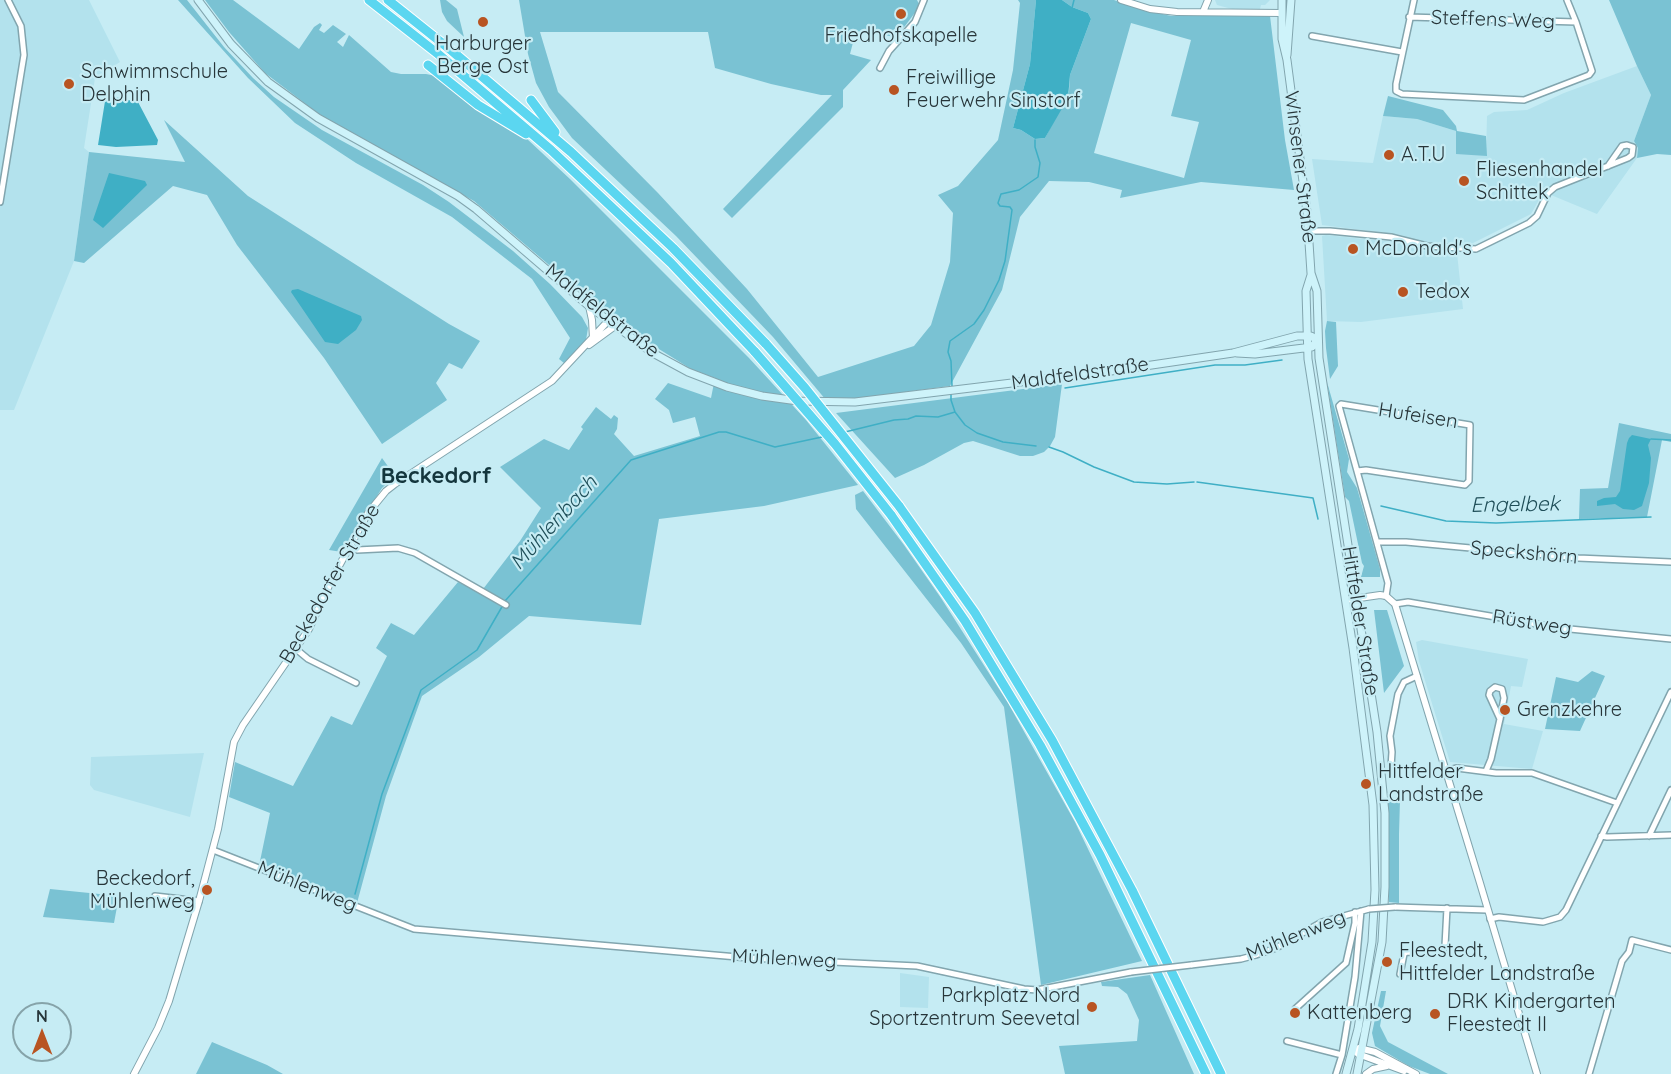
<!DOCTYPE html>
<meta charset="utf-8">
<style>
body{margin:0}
#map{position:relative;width:1671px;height:1074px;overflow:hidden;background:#c6ecf4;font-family:Quicksand,sans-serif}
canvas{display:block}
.north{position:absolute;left:12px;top:1002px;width:60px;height:60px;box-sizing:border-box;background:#c6ecf4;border:2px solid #86a3a9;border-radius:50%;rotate:0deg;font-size:16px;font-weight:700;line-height:24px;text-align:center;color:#273539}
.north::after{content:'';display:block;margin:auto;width:21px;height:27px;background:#b85422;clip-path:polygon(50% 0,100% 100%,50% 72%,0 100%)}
</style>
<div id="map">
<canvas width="1671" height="1074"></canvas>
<div class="north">N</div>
</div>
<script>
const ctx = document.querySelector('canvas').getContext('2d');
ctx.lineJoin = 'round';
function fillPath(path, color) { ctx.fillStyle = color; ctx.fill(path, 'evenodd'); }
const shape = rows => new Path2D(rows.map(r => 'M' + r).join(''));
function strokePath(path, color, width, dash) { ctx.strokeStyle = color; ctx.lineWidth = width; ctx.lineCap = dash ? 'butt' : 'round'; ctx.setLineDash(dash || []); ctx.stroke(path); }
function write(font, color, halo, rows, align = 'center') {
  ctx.font = font + ' Quicksand,sans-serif'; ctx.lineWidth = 4.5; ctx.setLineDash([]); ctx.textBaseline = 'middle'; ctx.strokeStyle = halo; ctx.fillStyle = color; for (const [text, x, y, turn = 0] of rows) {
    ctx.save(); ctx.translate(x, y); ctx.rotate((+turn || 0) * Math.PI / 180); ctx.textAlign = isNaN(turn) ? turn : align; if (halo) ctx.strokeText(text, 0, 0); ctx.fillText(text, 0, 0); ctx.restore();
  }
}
const built = shape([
 [0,0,89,0,120,62,95,78,84,148,89,152,74,261,14,410,0,410],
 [1215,0,1270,0,1265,5,1261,5,1260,9,1232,9,1217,5],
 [1637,66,1651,95,1634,141,1638,148,1637,158,1597,214,1551,195,1539,200,1531,214,1469,245,1418,241,1401,235,1322,225,1312,159,1373,163,1383,116,1417,119,1456,131,1486,156,1487,116,1494,112,1527,110,1564,93],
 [1326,235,1393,242,1419,250,1457,253,1463,309,1361,322,1327,321,1322,236],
 [1422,640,1528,659,1522,687,1511,686,1504,724,1543,731,1532,769,1450,762,1419,661,1416,642],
 [204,753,190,817,94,790,90,785,91,757],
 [900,973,929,977,928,1008,900,1007]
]);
const green = shape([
 [178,0,187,0,224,47,253,78,274,97,322,130,423,185,449,202,513,251,550,284,582,317,588,328,586,340,580,347,564,363,559,359,570,338,532,279,452,217,356,163,295,123,248,78],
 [205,0,233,0,299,49,314,27,320,23,322,25,319,30,324,33,333,25,346,34,337,42,343,47,349,35,391,72,401,74,426,74,436,76,474,107,526,138,570,179,749,358,806,420,858,485,764,506,659,519,641,625,529,616,479,657,422,696,386,796,357,903,259,866,270,813,229,797,235,762,293,786,331,716,352,725,387,656,376,648,391,623,414,635,458,582,480,593,520,541,541,508,500,467,544,439,569,450,583,429,581,427,596,407,611,419,614,415,618,418,617,429,614,434,634,456,700,436,695,417,673,423,669,410,655,399,668,383,711,398,715,378,691,369,638,336,582,293,474,201,319,114,265,73,229,32],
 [440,0,446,0,457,9,464,37,447,21,442,12],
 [519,0,917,0,920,6,905,26,894,37,862,30,855,35,850,54,871,60,843,90,843,107,732,218,723,209,832,95,821,95,771,84,715,68,708,32,540,32,558,92,658,193,747,289,818,377,914,346,931,325,950,262,953,213,938,195,958,186,998,140,1013,70,1020,3,1018,0,1036,0,1030,64,1013,128,1021,130,1035,139,1045,138,1069,92,1070,75,1091,19,1088,13,1072,7,1062,0,1114,0,1137,8,1171,16,1270,16,1285,140,1294,190,1201,182,1120,198,1122,190,1089,182,1049,181,1020,217,1002,290,950,386,846,400,826,400,773,337,676,236,572,138,549,107,536,83,528,54],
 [1131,23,1191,40,1171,116,1199,122,1184,178,1094,153],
 [1609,0,1671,0,1671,155,1657,154,1637,158,1638,148,1634,141,1651,95,1637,66],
 [1388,96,1443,110,1456,126,1457,131,1486,136,1487,156,1456,154,1456,131,1417,119,1383,116],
 [164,120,248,196,449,324,480,341,462,369,449,363,436,383,447,400,382,444,324,358,237,245,207,195,173,186,84,263,74,261,89,152,185,162],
 [1327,321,1336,322,1338,366,1330,379,1326,348,1325,331],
 [1327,382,1349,459,1347,472,1357,488,1380,569,1380,577,1361,577,1364,566,1362,563,1349,501,1345,497],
 [1062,384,1055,437,1050,446,1044,452,1033,456,1020,456,973,441,964,443,924,465,895,478,836,413],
 [1619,423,1671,434,1671,442,1662,440,1647,517,1579,519,1580,489,1608,488],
 [382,458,395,476,382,488,342,552,329,550],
 [863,491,904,545,941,598,1008,703,1075,822,1142,961,1041,985,1004,707,961,643,856,509,855,495],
 [1374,610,1387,610,1404,666,1384,693],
 [1592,671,1605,676,1580,731,1545,729,1556,677,1578,682],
 [1400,800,1399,834,1399,903,1389,902,1388,802],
 [50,889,119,896,114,923,43,917],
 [1150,975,1194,1074,1065,1074,1059,1046,1137,1041,1139,1020,1127,994,1118,987,1102,986,1101,982],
 [1381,991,1386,991,1380,1026,1388,1042,1448,1074,1430,1074,1409,1066,1375,1046,1372,1033],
 [212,1042,267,1065,283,1074,196,1074]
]);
const water = shape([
 [1036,0,1062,0,1072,7,1088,13,1091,19,1070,75,1068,98,1045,138,1035,139,1021,130,1013,128,1030,64],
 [106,95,138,102,158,140,157,145,116,147,98,145],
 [109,173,145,181,147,185,103,228,93,220],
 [298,289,361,316,362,320,356,330,338,344,325,342,291,292,292,290],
 [1632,435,1651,439,1648,445,1651,458,1649,483,1642,506,1634,510,1623,509,1615,504,1597,506,1597,501,1604,498,1616,497,1620,491,1627,443,1629,438]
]);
const stream = shape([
 [1072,8,1074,0],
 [952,386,951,361,948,352,950,341,974,324,984,310,999,280,1005,261,1012,210,1010,207,1000,206,998,203,1001,194,1019,190,1038,177,1040,163,1035,147,1035,140],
 [1065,388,1215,365,1245,365,1282,360],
 [951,394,951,400,955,412,965,425,977,433,1003,442,1036,446],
 [845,432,894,420,908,419,916,416,938,417,955,412],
 [1651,439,1671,440],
 [1049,447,1063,452,1094,467,1134,482,1167,484,1194,482],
 [1197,482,1313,498,1318,519],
 [1381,506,1446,521,1496,523,1651,517],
 [505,601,631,460,719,432,726,432,775,447,822,437],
 [355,894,382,794,421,690,477,650,503,605]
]);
const minor = shape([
 [1414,0,1396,84,1396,91,1402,94,1524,100,1589,75,1592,71,1576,22,1567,0],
 [1409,17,1576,22],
 [1312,36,1402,52],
 [880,68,889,51,915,22,924,0],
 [0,202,24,55,21,26,8,0],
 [1309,231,1330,231,1391,237,1427,246,1476,249,1529,223,1537,216,1548,193,1555,187,1628,158,1632,155,1633,147,1627,145,1622,146,1608,166],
 [1357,471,1366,470,1465,485,1469,481,1470,425,1341,404,1339,406,1388,583,1386,596],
 [1377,542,1406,542,1578,558,1671,562],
 [350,545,357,550,398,548,415,553,506,605],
 [1395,604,1408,602,1560,628,1671,639],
 [296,649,308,659,356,683],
 [1391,767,1392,752,1390,736,1398,694,1404,682,1417,676],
 [1445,771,1457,768,1496,773,1532,773,1617,803],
 [1486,771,1491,759,1500,719,1504,698,1502,689,1495,687,1490,691,1489,695,1500,719],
 [1601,836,1607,837,1671,835],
 [1649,836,1671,790],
 [213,850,414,929,749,958,917,966,1024,989,1037,990,1131,972],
 [155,896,199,901],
 [1395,907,1487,910],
 [1490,919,1499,917,1543,922,1560,917,1566,910,1671,692],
 [1191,965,1241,959,1256,955,1276,948,1322,922,1369,909],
 [1400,974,1404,954,1407,952,1434,953,1443,950,1445,946,1447,908],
 [1295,1009,1346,963,1355,923,1355,912],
 [1287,1041,1342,1055],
 [1336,1074,1342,1055,1355,977,1361,911],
 [1589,1074,1622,961,1629,952,1632,940,1671,950]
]);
const tertiary = shape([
 [1121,0,1150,9,1177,12,1282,13],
 [1203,12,1208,0],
 [589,306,592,320,593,338],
 [589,345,615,326],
 [1346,600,1380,595,1386,596,1395,604,1480,883,1537,1074],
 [1359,1048,1375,1052,1416,1074],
 [1353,1049,1358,1054,1404,1071],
 [134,1074,158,1028,169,1001,199,901,218,829,234,742,243,725,309,629,333,577,368,513,386,491,395,484,552,381,608,321],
 [1366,1074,1373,1069,1387,1066]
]);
const secondary = shape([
 [198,0,231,44,268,82,318,118,458,196,476,209,589,306,651,352,688,372,727,387,762,396,798,401,855,402,1111,371,1233,353,1297,336,1311,336,1317,340],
 [1282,0,1282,39,1287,60,1307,212,1311,273,1317,291,1319,358,1377,732,1385,813,1385,887,1382,942,1357,1074],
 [1287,55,1291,0],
 [1311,275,1306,291,1308,359,1353,648,1373,805,1375,890,1372,942,1358,1029,1346,1074],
 [1237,353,1255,354,1312,347,1317,340]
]);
const motorway = shape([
 [369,0,438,54,551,150,671,263,755,352],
 [388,0,452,51,571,152,673,248,766,344],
 [428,65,478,105,526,134],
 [531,100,555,132],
 [899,506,975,613,1052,740,1132,890,1221,1074],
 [891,515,965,621,1040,745,1100,855,1206,1074]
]);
const minorBridge = shape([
 [1369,909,1395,907],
 [1131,972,1191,965]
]);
const motorwayBridge = shape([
 [766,344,805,388,899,506],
 [755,352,835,444,891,515]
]);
const markers = [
 [901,14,6,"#b85422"],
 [483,22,6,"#b85422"],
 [69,84,6,"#b85422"],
 [894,90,6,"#b85422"],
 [1389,155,6,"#b85422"],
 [1464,181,6,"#b85422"],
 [1353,249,6,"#b85422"],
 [1403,292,6,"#b85422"],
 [1505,710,6,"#b85422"],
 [1366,784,6,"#b85422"],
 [207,890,6,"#b85422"],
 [1387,962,6,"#b85422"],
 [1092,1007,6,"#b85422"],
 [1295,1013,6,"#b85422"],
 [1435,1014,6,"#b85422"]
];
const streetNames = [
 ["Steffens Weg",1493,20,2],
 ["Winsener Straße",1300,167,83],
 ["Maldfeldstraße",602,311,38],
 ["Maldfeldstraße",1080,374,-8],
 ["Hufeisen",1418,416,9],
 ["Speckshörn",1524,553,5],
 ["Beckedorfer Straße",330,584,-60],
 ["Hittfelder Straße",1360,621,81],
 ["Rüstweg",1532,623,9],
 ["Mühlenweg",307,887,22],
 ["Mühlenweg",1296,936,-22],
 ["Mühlenweg",784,959,3]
];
const poiNames = [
 ["Friedhofskapelle",901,36,"center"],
 ["Harburger",483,44,"center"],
 ["Berge Ost",483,67,"center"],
 ["Schwimmschule",81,72],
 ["Delphin",81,95],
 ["Freiwillige",906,78],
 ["Feuerwehr Sinstorf",906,101],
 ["A.T.U",1401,155],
 ["Fliesenhandel",1476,170],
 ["Schittek",1476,193],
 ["McDonald's",1365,249],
 ["Tedox",1415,292],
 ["Grenzkehre",1517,710],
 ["Hittfelder",1378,772],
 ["Landstraße",1378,795],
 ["Beckedorf,",195,879,"right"],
 ["Mühlenweg",195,902,"right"],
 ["Fleestedt,",1399,951],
 ["Hittfelder Landstraße",1399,974],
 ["Parkplatz Nord",1080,996,"right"],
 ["Sportzentrum Seevetal",1080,1019,"right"],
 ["DRK Kindergarten",1447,1002],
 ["Fleestedt II",1447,1025],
 ["Kattenberg",1307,1013]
];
const waterNames = [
 ["Engelbek",1515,505,-1],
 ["Mühlenbach",554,523,-48]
];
const quarterNames = [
 ["Beckedorf",436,476]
];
fillPath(built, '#b3e2ed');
fillPath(green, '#7ac2d3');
fillPath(water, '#3fafc5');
strokePath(stream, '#3fafc5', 1.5);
strokePath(minor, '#82a5ae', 8);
strokePath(tertiary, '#82a5ae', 8);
strokePath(secondary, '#82a5ae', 9);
strokePath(motorway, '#fff', 11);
strokePath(minor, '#fff', 5);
strokePath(tertiary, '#fff', 6);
strokePath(secondary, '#cef3fa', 7);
strokePath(motorway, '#5bd6f0', 9);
strokePath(minorBridge, '#82a5ae', 8, []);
strokePath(motorwayBridge, '#fff', 11, []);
strokePath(minorBridge, '#fff', 5);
strokePath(motorwayBridge, '#5bd6f0', 9);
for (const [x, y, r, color] of markers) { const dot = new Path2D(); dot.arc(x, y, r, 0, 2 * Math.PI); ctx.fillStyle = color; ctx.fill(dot); strokePath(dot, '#c6ecf4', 2); }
write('20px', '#273539', '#c6ecf4', streetNames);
write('20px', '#273539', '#c6ecf4', poiNames, 'left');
write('italic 21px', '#1f4e58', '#c6ecf4', waterNames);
write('bold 22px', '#14363d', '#c6ecf4', quarterNames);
</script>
